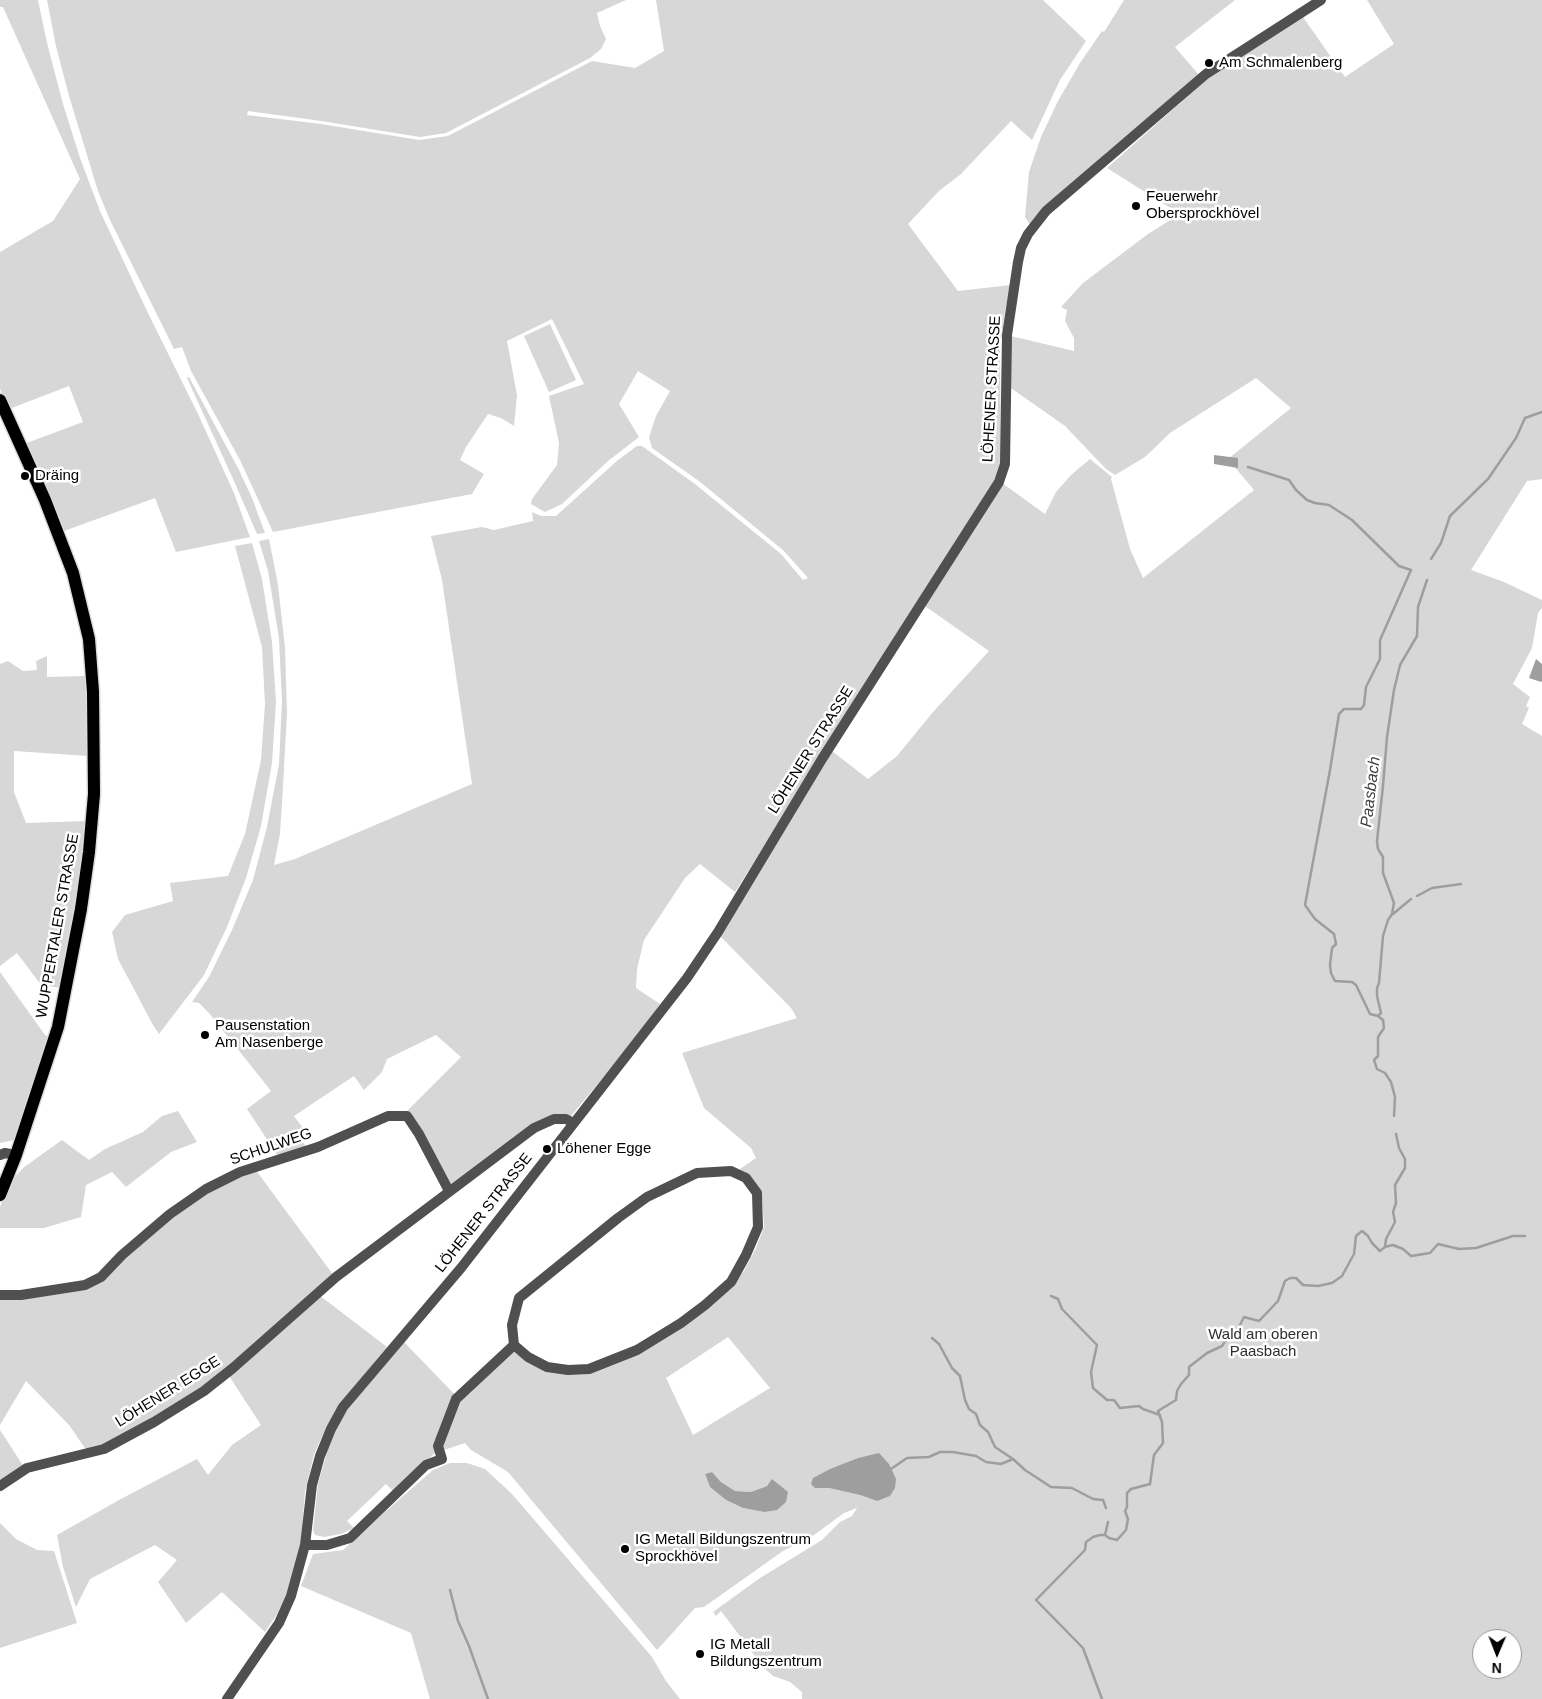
<!DOCTYPE html>
<meta charset="utf-8">
<style>
body{margin:0}
#map{position:relative;width:1542px;height:1699px;overflow:hidden;background:#fff;font-family:Arial,sans-serif}
canvas{display:block}
.north{position:absolute;left:1472px;top:1629px;width:50px;height:50px;box-sizing:border-box;background:#fff;border:1px solid #999;border-radius:50%;rotate:181deg;font-size:14px;font-weight:700;line-height:20px;text-align:center;color:#000}
.north::after{content:'';display:block;margin:auto;width:18px;height:22px;background:#000;clip-path:polygon(50% 0,100% 100%,50% 72%,0 100%)}
</style>
<div id="map">
<canvas width="1542" height="1699"></canvas>
<div class="north">N</div>
</div>
<script>
const ctx = document.querySelector('canvas').getContext('2d');
ctx.lineJoin = 'round';
function fillPath(path, color) { ctx.fillStyle = color; ctx.fill(path, 'evenodd'); }
const shape = rows => new Path2D(rows.map(r => 'M' + r).join(''));
function strokePath(path, color, width, dash) { ctx.strokeStyle = color; ctx.lineWidth = width; ctx.lineCap = dash ? 'butt' : 'round'; ctx.setLineDash(dash || []); ctx.stroke(path); }
function write(font, color, halo, rows, align = 'center') {
  ctx.font = font + ' Arial,sans-serif'; ctx.lineWidth = 5; ctx.setLineDash([]); ctx.textBaseline = 'middle'; ctx.strokeStyle = halo; ctx.fillStyle = color; for (const [text, x, y, turn = 0] of rows) {
    ctx.save(); ctx.translate(x, y); ctx.rotate((+turn || 0) * Math.PI / 180); ctx.textAlign = isNaN(turn) ? turn : align; if (halo) ctx.strokeText(text, 0, 0); ctx.fillText(text, 0, 0); ctx.restore();
  }
}
const green = shape([
 [0,0,38,0,47,43,63,104,80,158,100,211,146,309,198,414,234,493,250,537,176,552,155,498,64,531,24,444,83,422,69,386,9,409,0,389,0,252,53,221,80,179,3,7,0,7],
 [47,0,626,0,597,13,600,26,606,39,601,49,590,58,446,133,420,137,321,121,248,111,247,115,321,124,419,140,448,136,592,61,635,68,664,51,656,0,1043,0,1086,41,1060,80,1032,140,1011,121,961,174,939,191,908,224,958,291,1011,285,1005,311,1000,349,1001,461,996,480,735,892,700,864,685,878,644,940,637,969,636,988,660,1004,639,1034,571,1116,563,1116,450,1186,406,1112,461,1057,436,1035,387,1059,382,1072,364,1090,354,1076,294,1116,303,1128,298,1132,307,1149,278,1156,247,1109,271,1091,209,1013,199,1003,192,1002,209,977,232,930,253,880,267,827,279,764,282,701,279,638,268,571,259,541,269,539,278,585,285,648,287,713,283,786,280,834,274,865,295,859,472,784,442,580,431,536,482,527,494,530,533,521,532,512,541,516,556,516,618,460,637,446,642,446,695,484,781,554,803,580,808,578,784,551,699,481,652,448,649,437,656,416,670,391,638,371,619,404,639,437,608,461,562,504,545,512,531,504,532,499,557,465,559,443,549,396,584,384,552,319,507,341,517,395,514,426,501,418,488,414,466,447,460,460,484,474,472,494,273,532,240,460,191,371,182,347,174,349,110,220,98,191,69,96,56,46],
 [1124,0,1235,0,1175,47,1199,75,1108,151,1030,225,1025,217,1029,172,1041,137,1058,101,1080,63,1102,31,1104,32],
 [1367,0,1542,0,1542,479,1527,481,1471,570,1504,582,1542,600,1542,608,1538,613,1532,648,1513,684,1530,697,1526,706,1529,708,1522,724,1542,736,1542,1699,802,1699,802,1692,790,1682,773,1676,763,1667,721,1611,716,1616,713,1612,760,1578,822,1540,840,1522,852,1516,857,1508,844,1513,814,1535,783,1551,704,1607,695,1608,657,1650,508,1472,471,1450,465,1443,435,1453,393,1491,386,1484,347,1521,354,1528,341,1534,324,1537,315,1535,313,1530,318,1484,328,1449,343,1415,363,1390,404,1342,461,1401,514,1352,541,1369,617,1363,648,1349,686,1325,719,1298,744,1271,756,1248,764,1227,762,1193,755,1182,740,1169,756,1158,751,1148,704,1108,682,1053,797,1018,791,1008,720,936,832,751,868,779,897,756,933,712,989,651,925,606,964,546,1002,483,1045,514,1056,492,1071,475,1090,459,1112,477,1111,479,1130,549,1143,578,1254,490,1228,459,1291,408,1256,378,1170,433,1145,457,1115,475,1106,469,1065,426,1008,386,1011,336,1074,351,1074,338,1065,321,1067,310,1061,307,1083,283,1148,234,1180,214,1107,168,1205,81,1228,64,1303,17,1345,77,1394,44],
 [728,1337,770,1388,693,1435,666,1378],
 [858,1458,877,1501,860,1495,829,1488,815,1488,813,1478],
 [712,1472,721,1482,735,1491,751,1492,767,1486,764,1512,743,1508,726,1500,710,1487,705,1474],
 [1482,1639,1512,1639,1512,1669,1482,1669],
 [550,324,576,380,549,392,524,336],
 [189,377,239,470,252,498,265,533,257,534,234,481,187,378],
 [252,543,262,579,272,642,276,702,272,763,261,826,246,878,227,927,204,975,159,1034,153,1025,118,959,112,932,125,915,173,901,170,883,228,876,245,834,261,760,265,704,262,647,235,546],
 [47,656,47,677,86,676,88,756,14,751,14,792,26,823,87,821,82,867,62,988,41,985,17,953,0,966,0,664,8,661,23,671,37,670,36,661],
 [0,972,45,1035,50,1038,14,1140,0,1143],
 [178,1111,197,1142,171,1152,126,1187,112,1172,86,1185,81,1217,44,1228,0,1228,0,1207,11,1181,23,1168,62,1140,89,1160,105,1149,143,1132,162,1116],
 [255,1169,334,1276,223,1374,105,1446,87,1451,69,1425,26,1381,0,1425,0,1297,87,1287,137,1245,207,1191],
 [319,1295,387,1347,344,1399,327,1426,314,1454,305,1492,301,1540,292,1582,277,1614,265,1632,222,1592,186,1623,158,1582,177,1560,155,1545,90,1579,76,1607,63,1567,57,1535,119,1500,197,1459,208,1475,232,1445,261,1425,229,1376],
 [0,1430,24,1467,0,1482],
 [450,1463,467,1463,485,1469,512,1494,652,1657,666,1681,680,1699,430,1699,411,1633,301,1586,313,1554,343,1550,370,1525,433,1470],
 [0,1523,16,1539,37,1550,54,1551,77,1623,0,1648]
]);
const water = shape([
 [1214,455,1238,458,1238,468,1214,464],
 [1536,659,1542,664,1542,681,1541,682,1529,678],
 [879,1453,889,1464,896,1479,895,1488,890,1496,877,1501,860,1495,829,1488,815,1488,811,1484,813,1478,830,1469,858,1458],
 [712,1472,721,1482,735,1491,751,1492,767,1486,772,1479,788,1492,786,1502,777,1510,764,1512,743,1508,726,1500,710,1487,705,1474]
]);
const stream = shape([
 [1248,467,1289,480,1296,490,1307,500,1315,503,1329,505,1352,520,1399,566,1411,570,1380,640,1380,659,1366,687,1364,705,1361,709,1344,709,1339,714,1330,770,1305,905,1315,919,1334,934,1336,944,1332,948,1330,965,1331,973,1335,981,1352,982,1356,985,1370,1014,1378,1016],
 [1431,559,1441,543,1450,516,1488,479,1516,438,1525,418,1542,412],
 [1417,896,1432,888,1461,884],
 [1393,914,1411,899],
 [1394,1116,1395,1097,1391,1082,1385,1073,1377,1069,1374,1060,1378,1056,1378,1037,1384,1028,1383,1020,1378,1016,1381,1013,1377,996,1377,988,1379,983,1383,936,1388,920,1392,914,1394,903,1383,873,1383,857,1378,849,1377,841,1383,786,1387,737,1394,690,1400,665,1417,636,1418,607,1427,580],
 [1385,1247,1393,1245,1403,1249,1411,1256,1430,1253,1438,1244,1459,1249,1476,1248,1513,1236,1525,1236],
 [1051,1296,1058,1299,1062,1309,1097,1345,1091,1372,1093,1388,1107,1400,1114,1400,1120,1408,1139,1406,1143,1409,1160,1415],
 [932,1338,939,1344,952,1368,960,1376,965,1400,969,1409,976,1414,980,1425,988,1432,995,1447,1013,1459],
 [891,1469,907,1458,929,1457,940,1452,953,1452,976,1456,986,1462,1001,1464,1013,1459,1025,1470,1051,1487,1072,1488,1093,1499,1103,1500,1106,1508],
 [1105,1535,1108,1522],
 [450,1590,458,1621,469,1646,488,1699],
 [1102,1699,1083,1648,1036,1600,1085,1550,1086,1542,1093,1537,1100,1535,1105,1535,1109,1538,1117,1540,1126,1530,1128,1519,1125,1511,1127,1507,1127,1493,1131,1489,1150,1484,1154,1455,1163,1443,1162,1422,1158,1411,1176,1400,1177,1391,1181,1384,1189,1375,1189,1367,1207,1353,1222,1346,1231,1333,1238,1329,1244,1317,1259,1321,1278,1301,1285,1281,1290,1278,1296,1278,1303,1285,1318,1286,1332,1283,1342,1276,1354,1254,1356,1236,1362,1231,1368,1236,1372,1243,1380,1251,1385,1247,1386,1239,1395,1222,1393,1212,1396,1203,1395,1185,1405,1168,1405,1159,1399,1148,1396,1134]
]);
const minor = shape([
 [0,1155,5,1153,16,1155],
 [731,1171,746,1178,757,1193,758,1227,746,1255,731,1282,705,1305,681,1323,637,1350,589,1369,568,1370,547,1367,528,1357,514,1345,512,1325,519,1298,618,1218,647,1197,697,1173,731,1171],
 [0,1295,21,1295,85,1285,101,1277,122,1255,170,1214,206,1189,240,1172,318,1147,388,1116,407,1116,419,1134,449,1191],
 [0,1486,27,1468,104,1449,154,1422,204,1391,233,1368,336,1277,534,1128,554,1119,566,1119,573,1123],
 [305,1545,327,1545,350,1538,426,1465,442,1459,438,1446,456,1399,514,1345],
 [227,1699,279,1623,291,1596,305,1545,312,1485,320,1456,331,1429,343,1407,461,1268,687,978,718,932,822,759,999,482,1005,464,1007,335,1018,262,1021,248,1028,234,1046,211,1206,74,1321,0]
]);
const major = shape([
 [0,400,45,500,73,573,89,639,93,692,94,794,89,852,81,909,58,1027,16,1155,0,1195]
]);
const markers = [
 [1209,63,5,"#000"],
 [1136,206,5,"#000"],
 [25,476,5,"#000"],
 [205,1035,5,"#000"],
 [547,1149,5,"#000"],
 [625,1549,5,"#000"],
 [700,1654,5,"#000"]
];
const poiNames = [
 ["Am Schmalenberg",1219,63],
 ["Feuerwehr",1146,197],
 ["Obersprockhövel",1146,214],
 ["Dräing",35,476],
 ["Pausenstation",215,1026],
 ["Am Nasenberge",215,1043],
 ["Löhener Egge",557,1149],
 ["IG Metall Bildungszentrum",635,1540],
 ["Sprockhövel",635,1557],
 ["IG Metall",710,1645],
 ["Bildungszentrum",710,1662]
];
const streetNames = [
 ["LÖHENER STRASSE",992,389,-87],
 ["LÖHENER STRASSE",811,750,-58],
 ["WUPPERTALER STRASSE",58,926,-80],
 ["SCHULWEG",271,1147,-19],
 ["LÖHENER STRASSE",484,1213,-52],
 ["LÖHENER EGGE",168,1392,-32]
];
const parkNames = [
 ["Wald am oberen",1263,1335],
 ["Paasbach",1263,1352]
];
const waterNames = [
 ["Paasbach",1371,792,-83]
];
fillPath(green, '#d7d7d7');
fillPath(water, '#9e9e9e');
strokePath(stream, '#9e9e9e', 2.5);
strokePath(major, '#dbdbdb', 15);
strokePath(minor, '#505050', 10);
strokePath(major, '#000', 12);
for (const [x, y, r, color] of markers) { const dot = new Path2D(); dot.arc(x, y, r, 0, 2 * Math.PI); ctx.fillStyle = color; ctx.fill(dot); strokePath(dot, '#fff', 2); }
write('15px', '#000', '#fff', poiNames, 'left');
write('15px', '#000', '#fff', streetNames);
write('15px', '#2e2e2e', '#fff', parkNames);
write('italic 16px', '#3f3f3f', '#fff', waterNames);
</script>
